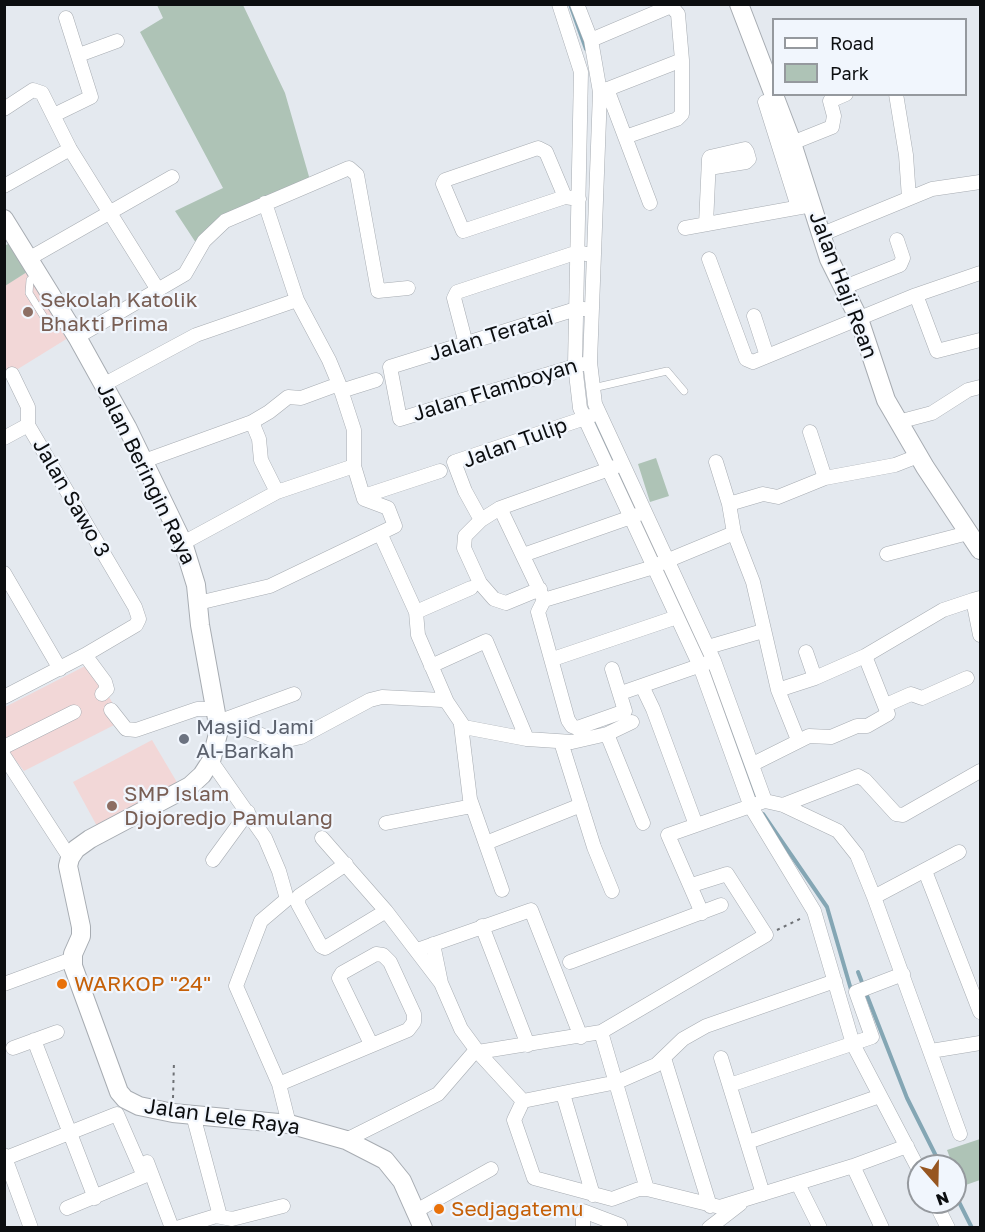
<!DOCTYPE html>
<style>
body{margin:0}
#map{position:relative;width:985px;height:1232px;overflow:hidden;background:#e4e9ef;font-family:"Golos Text",sans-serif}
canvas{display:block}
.frame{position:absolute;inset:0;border:6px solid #0c0e10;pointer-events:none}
.legend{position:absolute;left:772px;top:18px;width:195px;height:78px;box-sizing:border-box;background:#f1f6fd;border:2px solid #95999e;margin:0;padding:8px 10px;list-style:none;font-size:18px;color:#0c0e10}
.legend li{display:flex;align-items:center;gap:12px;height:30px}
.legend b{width:30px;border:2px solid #95999e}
.north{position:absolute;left:907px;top:1154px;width:60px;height:60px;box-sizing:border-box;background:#f1f6fd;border:2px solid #95999e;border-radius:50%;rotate:160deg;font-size:16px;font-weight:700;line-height:24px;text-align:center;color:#0c0e10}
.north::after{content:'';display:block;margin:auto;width:21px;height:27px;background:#975621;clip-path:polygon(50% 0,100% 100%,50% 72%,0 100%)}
</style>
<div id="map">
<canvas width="985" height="1232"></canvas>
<div class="frame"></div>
<ul class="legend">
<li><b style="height:8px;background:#fff"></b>Road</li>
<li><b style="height:16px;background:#aec3b6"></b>Park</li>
</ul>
<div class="north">N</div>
</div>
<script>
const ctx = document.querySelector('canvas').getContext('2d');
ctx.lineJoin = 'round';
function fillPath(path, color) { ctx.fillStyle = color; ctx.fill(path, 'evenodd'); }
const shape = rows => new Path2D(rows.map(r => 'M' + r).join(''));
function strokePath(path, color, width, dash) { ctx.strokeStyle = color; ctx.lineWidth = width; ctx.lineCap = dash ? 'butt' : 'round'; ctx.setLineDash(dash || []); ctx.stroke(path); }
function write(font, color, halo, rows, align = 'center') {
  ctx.font = font + ' "Golos Text",sans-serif'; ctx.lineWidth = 4.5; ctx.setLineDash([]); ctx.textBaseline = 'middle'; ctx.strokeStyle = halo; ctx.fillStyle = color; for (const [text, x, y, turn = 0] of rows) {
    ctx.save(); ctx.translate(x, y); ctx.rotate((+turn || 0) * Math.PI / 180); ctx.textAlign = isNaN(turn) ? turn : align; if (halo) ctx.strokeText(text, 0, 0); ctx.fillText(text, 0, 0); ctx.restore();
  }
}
const education = shape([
 [27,272,68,338,5,377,4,286],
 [91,663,122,721,24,771,5,747,5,707],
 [152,740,178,784,98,828,73,782]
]);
const green = shape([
 [157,5,243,5,285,93,310,180,229,217,198,246,175,211,223,188,140,32,163,18],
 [10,243,27,272,5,286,4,246],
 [656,458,669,496,650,502,638,464],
 [980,1139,980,1180,960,1187,955,1166,953,1166,947,1150]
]);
const stream = shape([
 [570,4,586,49],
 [593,417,636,511],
 [639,518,659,560],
 [663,567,708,668,757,802],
 [763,814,827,907,852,993],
 [858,972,863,985],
 [866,993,907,1098,941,1166],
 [955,1194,972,1228]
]);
const path = shape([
 [777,930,804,917],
 [173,1098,174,1061]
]);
const lane = shape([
 [37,273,30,280,29,293,47,322,57,325,65,323],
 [593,388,667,371,684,391]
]);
const street = shape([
 [559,4,581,72,575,365,580,408,700,666,751,807,814,911,853,1044,919,1170],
 [577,4,591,40,600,92,590,362,595,404,714,661,765,801],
 [591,40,671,6,678,14,682,60,682,114,677,119,625,137],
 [79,55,117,41],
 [607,89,650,203],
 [600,92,682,60],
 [896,94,906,155,909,198],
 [765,102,798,207],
 [4,109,33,90,42,93,70,149,158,290],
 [54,115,91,97,66,18],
 [792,143,832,127,834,116,830,101,846,94],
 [4,186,70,149],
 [565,197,546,152,538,148,445,180,443,184,463,231,565,197,579,199],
 [706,224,709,159,710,157,745,149,747,152,749,159,746,162,709,168],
 [685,228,812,205],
 [820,235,932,189,980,182],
 [30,258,172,177],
 [709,259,746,359,753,362,916,295,980,273],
 [842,288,900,265,903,258,897,240],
 [916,295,937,351,980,340],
 [754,316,767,356],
 [77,337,185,274,204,241,225,221,349,168,357,175,378,291,408,288],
 [466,344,454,298,457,292,578,252,586,254],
 [582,364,400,419,390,367,576,309,584,309],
 [103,385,196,335,297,300],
 [341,391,376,380],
 [252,422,259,439,261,460,277,492],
 [898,422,932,413,968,390,980,387],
 [810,432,825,478],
 [4,438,28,425],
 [144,461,252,422,269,412,288,397,301,398,339,384],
 [716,462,729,504,734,533,753,582,778,690,798,740],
 [364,496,440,471],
 [729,504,763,494,778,497,825,478,895,465,918,456],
 [500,508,544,600,538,612,568,720,572,726,577,728,625,711,612,669],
 [481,520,465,491,454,462,591,416],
 [380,533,416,612,418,635,447,702],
 [183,543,277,492,354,466],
 [887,554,968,533],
 [523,555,637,515],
 [4,573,60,669],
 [540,589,506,603,494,599,480,583,464,548,465,536,481,520,500,508,615,467],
 [980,598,973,600,980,635],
 [544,600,647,569,734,533],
 [198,603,270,586,395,526,388,508,364,499,354,466,354,430,339,384,329,360,297,300,265,203],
 [416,612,471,588],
 [708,647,763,631],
 [806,652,815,678,865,656,943,610,973,600],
 [85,655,105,682,107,689,102,694],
 [553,659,677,617],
 [431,666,486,641,527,739],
 [642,686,653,709,696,825],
 [778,690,815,678],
 [621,693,707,663],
 [4,697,85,655,136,625,139,619,135,607,28,425,28,407,12,374],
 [886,705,911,694,922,698,967,678],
 [111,710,126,729,136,730,197,709,215,709],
 [216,717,279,742,301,737,370,700,382,697,442,700,447,702,464,727,527,739,572,742,607,734,632,722],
 [223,720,294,694],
 [461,725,470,799,502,890],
 [607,734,643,823],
 [561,742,594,847,612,891],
 [4,747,74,712],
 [4,756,70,858],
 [211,761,265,838,279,871,287,899,261,921,236,986,279,1084,289,1124],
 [753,764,809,736,831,737,857,726,867,726,888,714,865,656],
 [783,805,858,776,865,780,896,814,903,815,980,771],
 [386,823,472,806],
 [322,838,386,911,441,983],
 [486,843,581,805],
 [213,860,248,812],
 [346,864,299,896,298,904,321,946,325,948,386,911],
 [925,871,980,1012],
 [874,897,959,852],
 [702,913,668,835,765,801,783,805,838,831,857,855,874,897,960,1134],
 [482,926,528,1045],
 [433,944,441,983,461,1029,478,1052,523,1101],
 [417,950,531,910,581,1037],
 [570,962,721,905],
 [4,984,72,959],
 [601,1032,647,1189],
 [34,1040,95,1198],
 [13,1048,57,1032],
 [931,1051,980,1043],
 [478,1052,601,1032,766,935,727,874,692,885],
 [664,1058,710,1206],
 [721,1058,763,1194],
 [279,1084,408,1030,414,1022,414,1014,390,962,383,955,376,954,342,973,339,978,371,1044],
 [730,1085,872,1037,856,992,903,974],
 [563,1094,593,1195],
 [523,1101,514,1120,534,1178,612,1199,639,1189,647,1189,720,1207,853,1166,907,1146],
 [523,1101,617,1082,656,1065,683,1039,706,1026,835,981],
 [193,1115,220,1216],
 [346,1140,438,1094,476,1050],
 [748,1142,880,1096],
 [4,1155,31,1228],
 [6,1158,117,1114,144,1176,67,1208],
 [147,1162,172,1228],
 [853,1166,882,1228],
 [798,1184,820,1228],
 [935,1202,948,1228],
 [416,1211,491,1169],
 [177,1228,216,1216,232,1219,283,1206],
 [583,1228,583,1211,620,1225],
 [709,1228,740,1204]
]);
const secondary = shape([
 [739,4,790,137,829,259,859,319,886,400,925,467,980,550],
 [4,219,77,337,127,427,183,543,196,585,200,625,219,730,211,761,202,775,190,786,90,839,76,849,70,858,68,866,81,927,81,936,73,954,73,966,119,1092,125,1099,139,1106,173,1113,289,1124,346,1140,385,1160,402,1181,423,1228]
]);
const markers = [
 [28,312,6,"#8d6e63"],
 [184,739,6,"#6b7280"],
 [112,806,6,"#8d6e63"],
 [62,984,6,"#e8710a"],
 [439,1209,6,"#e8710a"]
];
const streetNames = [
 ["Jalan Haji Rean",843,285,69],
 ["Jalan Teratai",491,336,-17],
 ["Jalan Flamboyan",495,390,-17],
 ["Jalan Tulip",515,443,-20],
 ["Jalan Beringin Raya",146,474,64],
 ["Jalan Sawo 3",71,498,60],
 ["Jalan Lele Raya",222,1117,8]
];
const educationNames = [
 ["Sekolah Katolik",40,300],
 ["Bhakti Prima",40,324],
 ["SMP Islam",124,794],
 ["Djojoredjo Pamulang",124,818]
];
const worshipNames = [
 ["Masjid Jami",196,727],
 ["Al-Barkah",196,751]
];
const foodNames = [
 ["WARKOP \"24\"",74,984],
 ["Sedjagatemu",451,1209]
];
fillPath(education, '#f2d7d7');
fillPath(green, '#aec3b6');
strokePath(stream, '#84a6b4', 4);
strokePath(lane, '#a7acb2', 8);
strokePath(street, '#a7acb2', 15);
strokePath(secondary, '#a7acb2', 20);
strokePath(path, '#6e7175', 2, [3, 4.5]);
strokePath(lane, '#fff', 7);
strokePath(street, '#fff', 14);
strokePath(secondary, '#fff', 18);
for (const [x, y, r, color] of markers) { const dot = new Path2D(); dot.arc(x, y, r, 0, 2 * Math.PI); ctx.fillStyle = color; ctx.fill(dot); strokePath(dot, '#f1f6fd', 2); }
write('21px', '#0c0e10', '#f1f6fd', streetNames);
write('21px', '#785e54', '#f1f6fd', educationNames, 'left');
write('21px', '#5b616d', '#f1f6fd', worshipNames, 'left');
write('21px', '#c56008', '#f1f6fd', foodNames, 'left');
</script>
